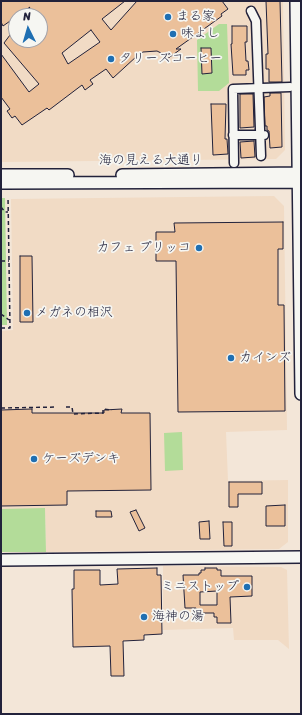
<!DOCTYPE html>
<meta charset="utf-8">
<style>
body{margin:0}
#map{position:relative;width:302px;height:715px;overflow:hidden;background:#f3e6d8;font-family:Sriracha,sans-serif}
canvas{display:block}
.frame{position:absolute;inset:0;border:2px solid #22223b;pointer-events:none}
.north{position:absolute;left:8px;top:8px;width:40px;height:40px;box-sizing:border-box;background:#f6f6f2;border:1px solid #a1a1a9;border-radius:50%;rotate:355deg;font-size:11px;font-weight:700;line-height:16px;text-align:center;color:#22223b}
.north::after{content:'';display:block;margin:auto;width:14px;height:18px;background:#1f6fb2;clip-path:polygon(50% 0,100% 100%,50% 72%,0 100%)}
</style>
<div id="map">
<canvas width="302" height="715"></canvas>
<div class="frame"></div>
<div class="north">N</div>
</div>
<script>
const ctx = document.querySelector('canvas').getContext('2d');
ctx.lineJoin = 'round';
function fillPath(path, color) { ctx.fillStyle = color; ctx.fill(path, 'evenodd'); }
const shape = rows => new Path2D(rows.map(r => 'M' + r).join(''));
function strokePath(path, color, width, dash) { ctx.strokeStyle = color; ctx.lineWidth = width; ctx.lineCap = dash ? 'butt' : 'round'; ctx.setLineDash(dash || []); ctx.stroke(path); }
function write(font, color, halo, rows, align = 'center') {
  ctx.font = font + ' Sriracha,"Klee One",sans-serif'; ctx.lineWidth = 3.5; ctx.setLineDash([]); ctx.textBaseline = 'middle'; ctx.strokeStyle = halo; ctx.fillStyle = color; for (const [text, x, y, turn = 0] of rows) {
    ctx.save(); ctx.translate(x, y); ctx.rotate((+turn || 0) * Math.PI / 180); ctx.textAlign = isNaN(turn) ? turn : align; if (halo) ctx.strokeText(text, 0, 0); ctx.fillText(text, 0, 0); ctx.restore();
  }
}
const built = shape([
 [1,1,283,1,285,150,276,159,1,162],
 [16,16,40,16,40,40,16,40],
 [274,196,284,206,287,430,226,432,228,481,288,480,288,542,279,549,46,552,45,509,1,509,1,331,13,330,11,199],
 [163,566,281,567,287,570,289,649,278,640,234,640,233,628,163,630]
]);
const green = shape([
 [219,24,227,24,229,83,219,91,198,91,197,40],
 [1,198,5,198,7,325,1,325],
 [182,432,183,470,165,471,164,433],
 [45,508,46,552,1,552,1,509]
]);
const building = shape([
 [1,1,125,1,102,19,111,30,137,1,222,1,228,9,221,14,222,16,176,49,181,49,167,59,161,53,157,51,143,52,137,56,113,78,106,69,90,80,93,84,85,90,82,85,49,110,47,108,22,125,15,116,12,118,7,111,10,109,1,97,1,54,29,92,39,84,4,43,16,27,16,40,40,40,40,16,23,16,30,7,3,26,1,22,1,1],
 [91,30,100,42,68,64,62,53,91,30],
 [266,1,280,1,282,82,269,82,269,69,266,69,266,54,268,54,266,1],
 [232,26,247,26,247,42,245,42,246,61,248,61,249,70,246,70,246,75,233,75,231,44,232,44,232,26],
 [201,48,211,48,212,73,202,74,201,48],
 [270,93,281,93,282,147,270,148,269,131,267,130,267,126,265,126,264,97,270,96,270,93],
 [240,94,253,94,254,127,240,128,240,94],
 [211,104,226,104,225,139,227,139,228,154,213,155,211,104],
 [254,141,255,157,241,158,240,142,254,141],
 [283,222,283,249,278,249,278,305,284,305,285,411,178,412,176,261,156,261,156,232,175,232,174,223,283,222],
 [20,256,32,256,33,322,20,322,20,256],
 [32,409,32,413,104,413,104,410,122,409,121,413,150,413,151,490,67,491,67,505,1,506,1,410,32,409],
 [229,482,262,482,262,494,238,494,238,507,229,507,229,482],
 [285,505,285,526,266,526,266,506,285,505],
 [136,510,145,528,139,531,130,512,136,510],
 [96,511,111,511,112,517,96,517,96,511],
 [209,521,210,539,200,539,199,522,209,521],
 [223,522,232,522,232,546,224,546,223,522],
 [157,568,157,575,161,575,162,634,144,635,144,640,123,641,124,676,111,676,110,646,73,647,72,589,74,589,74,570,100,570,100,585,118,584,117,569,157,568],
 [205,568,217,568,217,570,221,570,221,576,252,576,252,596,230,597,231,623,217,623,217,617,214,617,214,613,197,613,196,608,185,608,183,575,199,575,199,573,201,573,201,570,205,570,205,568],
 [217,591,217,605,200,605,200,592,217,591]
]);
const path = shape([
 [1,207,5,212,8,212],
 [1,257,1,268],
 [1,261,9,261],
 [1,314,9,320],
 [1,328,10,328,8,197],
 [66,407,72,407,73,414,103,413,103,409,112,410],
 [1,408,57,407]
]);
const street = shape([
 [251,11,256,21,261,156],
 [233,135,264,135],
 [234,163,233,89,290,87]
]);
const secondary = shape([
 [296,1,301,394],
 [1,175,68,175],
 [122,175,301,173],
 [1,183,301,182],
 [1,560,301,557]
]);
const markers = [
 [168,17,4,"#1f6fb2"],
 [173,34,4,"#1f6fb2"],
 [111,59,4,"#1f6fb2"],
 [199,248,4,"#1f6fb2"],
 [27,313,4,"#1f6fb2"],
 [231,358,4,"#1f6fb2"],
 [34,459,4,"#1f6fb2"],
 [247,587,4,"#1f6fb2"],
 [144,617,4,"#1f6fb2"]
];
const poiNames = [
 ["まる家",176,17],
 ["味よし",181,34],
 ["タリーズコーヒー",119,59],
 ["カフェ ブリッコ",191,248,"right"],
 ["メガネの相沢",35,313],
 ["カインズ",239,358],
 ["ケーズデンキ",42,459],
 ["ミニストップ",239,587,"right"],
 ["海神の湯",152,617]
];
const streetNames = [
 ["海の見える大通り",151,161]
];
fillPath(built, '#f1dbc5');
fillPath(green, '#b3dc99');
fillPath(building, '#ebc09a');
strokePath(building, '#22223b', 1);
strokePath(street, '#22223b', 11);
strokePath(secondary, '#22223b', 14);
strokePath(path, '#22223b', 1.5, [4, 3]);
strokePath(street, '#f6f6f2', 8);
strokePath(secondary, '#f6f6f2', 11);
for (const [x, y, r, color] of markers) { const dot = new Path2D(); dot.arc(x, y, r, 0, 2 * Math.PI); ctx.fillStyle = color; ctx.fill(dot); strokePath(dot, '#f6f6f2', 1.5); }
write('13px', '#22223b', '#f6f6f2', poiNames, 'left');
write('13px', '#22223b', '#f6f6f2', streetNames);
</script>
